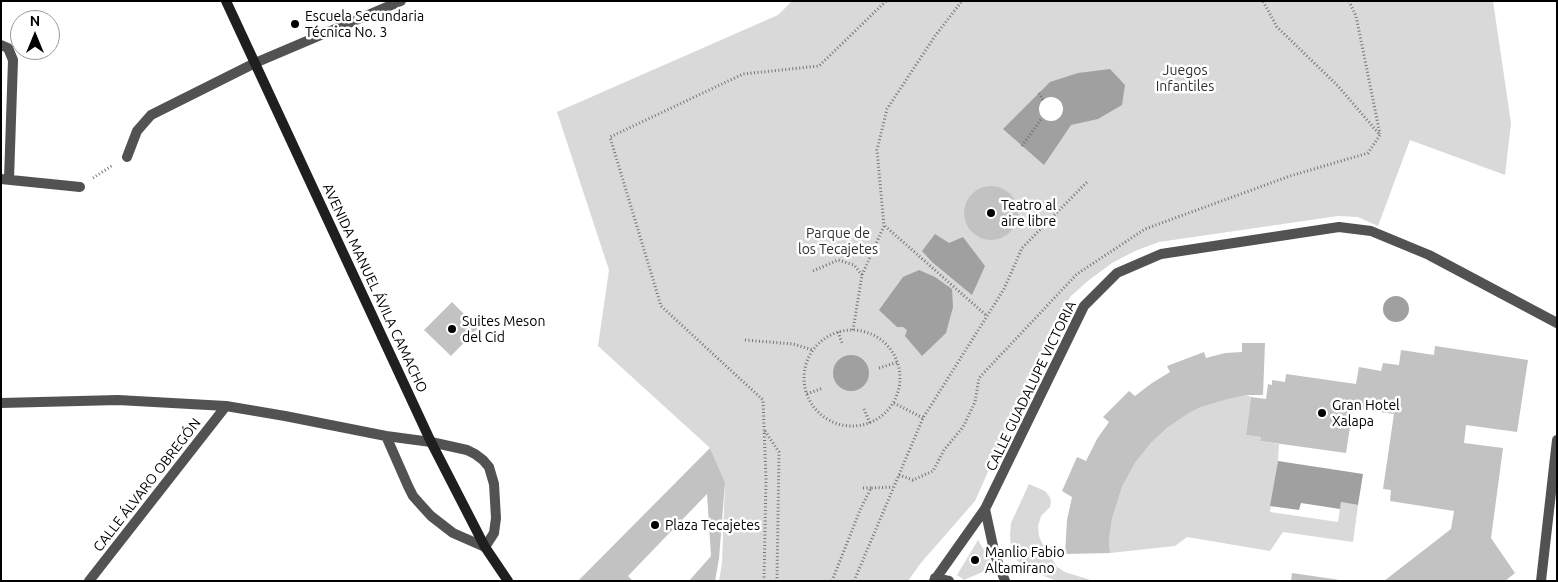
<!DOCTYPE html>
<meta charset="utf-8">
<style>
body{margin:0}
#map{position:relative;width:1558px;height:582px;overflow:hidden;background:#fff;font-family:Ubuntu,sans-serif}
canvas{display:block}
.frame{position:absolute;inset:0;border:2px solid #000;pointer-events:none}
.north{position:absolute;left:10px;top:10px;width:50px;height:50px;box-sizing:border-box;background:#fff;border:1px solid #999;border-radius:50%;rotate:0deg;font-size:14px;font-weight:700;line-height:20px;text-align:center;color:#000}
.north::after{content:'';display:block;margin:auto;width:18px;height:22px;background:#000;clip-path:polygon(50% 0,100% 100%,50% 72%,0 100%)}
</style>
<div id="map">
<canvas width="1558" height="582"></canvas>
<div class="frame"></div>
<div class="north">N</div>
</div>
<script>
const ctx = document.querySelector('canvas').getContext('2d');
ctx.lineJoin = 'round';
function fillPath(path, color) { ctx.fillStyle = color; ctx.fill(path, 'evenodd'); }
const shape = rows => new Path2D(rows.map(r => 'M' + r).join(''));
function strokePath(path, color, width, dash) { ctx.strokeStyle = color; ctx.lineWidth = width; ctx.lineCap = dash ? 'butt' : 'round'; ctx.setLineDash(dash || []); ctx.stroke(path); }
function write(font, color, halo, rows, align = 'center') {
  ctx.font = font + ' Ubuntu,sans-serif'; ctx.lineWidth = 5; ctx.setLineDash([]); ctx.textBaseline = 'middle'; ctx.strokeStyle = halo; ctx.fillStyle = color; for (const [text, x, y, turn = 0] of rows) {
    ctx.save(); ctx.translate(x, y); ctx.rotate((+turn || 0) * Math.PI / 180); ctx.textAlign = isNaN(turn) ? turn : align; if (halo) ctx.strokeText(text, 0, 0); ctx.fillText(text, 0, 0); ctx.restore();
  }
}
const green = shape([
 [792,1,1493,1,1511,123,1505,175,1410,140,1378,226,1358,217,1338,216,1159,242,1135,251,1112,263,1089,280,1071,296,1056,319,975,501,920,564,908,581,719,581,722,563,725,482,710,448,598,346,609,270,557,112,778,15],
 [1247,395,1251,397,1246,435,1261,437,1260,441,1279,444,1278,461,1270,512,1338,522,1341,502,1358,505,1353,542,1283,532,1270,551,1187,537,1175,546,1110,553,1109,540,1112,519,1122,487,1135,463,1151,443,1167,428,1189,413,1201,407,1225,400],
 [1029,484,1045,491,1049,496,1051,501,1050,507,1041,516,1038,526,1039,536,1042,543,1057,567,1065,572,1094,581,1057,581,1024,568,1015,558,1011,548,1010,535,1011,523],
 [978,540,994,567,964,580,957,575]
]);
const water = shape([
 [1110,69,1125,85,1122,105,1098,119,1071,125,1044,165,1003,129,1050,82,1078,73],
 [935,234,949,243,963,237,985,266,972,295,932,262,922,251],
 [919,270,935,277,952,289,953,307,946,333,922,356,905,336,907,330,903,327,897,327,879,310,903,277],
 '1383 309a13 13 0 1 1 26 0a13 13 0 1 1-26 0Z',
 '833 373a18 18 0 1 1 36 0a18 18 0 1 1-36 0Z',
 [1278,461,1363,474,1358,505,1341,502,1340,509,1301,503,1299,510,1270,506]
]);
const pier = shape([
 '1039 109a12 12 0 1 1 24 0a12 12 0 1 1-24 0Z'
]);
const building = shape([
 '964 213a27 27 0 1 1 54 0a27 27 0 1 1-54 0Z',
 [452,302,478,328,451,356,424,330],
 [1242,343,1265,343,1263,395,1247,395,1225,400,1201,407,1189,413,1167,428,1151,443,1135,463,1122,487,1112,519,1109,540,1110,553,1065,554,1067,520,1072,497,1062,491,1077,457,1086,461,1097,439,1109,422,1103,417,1129,391,1135,396,1152,383,1170,372,1167,366,1204,352,1206,358,1225,353,1242,352],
 [1435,346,1528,360,1517,432,1466,425,1464,443,1503,448,1491,538,1515,573,1505,581,1384,581,1451,529,1454,511,1390,501,1391,490,1383,489,1394,414,1353,408,1346,453,1260,441,1261,437,1246,435,1251,397,1266,399,1268,384,1272,385,1272,380,1285,382,1286,374,1356,384,1359,367,1381,371,1383,363,1399,365,1401,350,1434,355],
 [710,448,725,482,719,559,715,581,689,581,711,556,707,494,628,576,633,581,578,581],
 [1292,573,1340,580,1340,581,1291,581]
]);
const path = shape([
 [1349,1,1356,16,1380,134],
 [1039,93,1043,100],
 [1022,146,1042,118],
 [93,178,113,165],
 [885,226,987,316],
 [813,271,838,260,854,265,862,275],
 [853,330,862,275,884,226,877,150,887,109,935,36,962,1],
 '804 378a48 48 0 1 1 96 0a48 48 0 1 1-96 0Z',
 [838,332,842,343],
 [745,340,793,344,813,350],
 [879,368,898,362],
 [807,394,823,388],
 [894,403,923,418],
 [864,409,870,423],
 [765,431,779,452,777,581],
 [899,475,913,480,933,471,944,450,963,427,975,402,979,378,1077,274,1145,229,1290,176,1368,153,1380,135,1338,86,1277,27,1263,1],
 [863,488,871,488],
 [764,581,766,479,763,400,661,306,610,137,743,74,819,66,886,1],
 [832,581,860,510,871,488,893,487],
 [854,581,923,418,1004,289,1022,248,1088,181]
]);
const street = shape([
 [1,45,8,48,13,60,9,179],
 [127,157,137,131,151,115,255,63,401,1],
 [1,179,80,187],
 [1,403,118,400,226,406,285,416,386,436,431,442,467,450,475,454,483,460,489,467,494,484,496,518,494,533,485,547,453,533,431,516,421,505,413,496,408,486,386,436],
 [985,509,995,555,1005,581],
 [935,578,949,581],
 [89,581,226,406],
 [934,581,985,509,1084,306,1117,273,1161,254,1339,227,1371,231,1429,255,1557,323],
 [1541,581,1557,440]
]);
const secondary = shape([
 [226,1,431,442,485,547,508,581]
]);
const markers = [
 [295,24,5,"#000"],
 [991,213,5,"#000"],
 [452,329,5,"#000"],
 [1322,413,5,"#000"],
 [655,525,5,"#000"],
 [975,560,5,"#000"]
];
const poiNames = [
 ["Escuela Secundaria",305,16],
 ["Técnica No. 3",305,32],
 ["Teatro al",1001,205],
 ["aire libre",1001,221],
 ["Suites Meson",462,321],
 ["del Cid",462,337],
 ["Gran Hotel",1332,405],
 ["Xalapa",1332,421],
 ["Plaza Tecajetes",665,525],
 ["Manlio Fabio",985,552],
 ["Altamirano",985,568]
];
const parkNames = [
 ["Juegos",1185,70],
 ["Infantiles",1185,86],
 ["Parque de",838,233],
 ["los Tecajetes",838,249]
];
const streetNames = [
 ["AVENIDA MANUEL ÁVILA CAMACHO",375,288,65],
 ["CALLE GUADALUPE VICTORIA",1031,386,-64],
 ["CALLE ÁLVARO OBREGÓN",147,485,-52]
];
fillPath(green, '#d9d9d9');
fillPath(water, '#a0a0a0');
fillPath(pier, '#fff');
fillPath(building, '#c2c2c2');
strokePath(path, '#747474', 3, [1, 2.5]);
strokePath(street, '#525252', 10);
strokePath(secondary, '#1f1f1f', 10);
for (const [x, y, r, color] of markers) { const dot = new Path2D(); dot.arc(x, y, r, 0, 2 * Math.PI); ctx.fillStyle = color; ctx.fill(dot); strokePath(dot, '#fff', 2); }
write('14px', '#000', '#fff', poiNames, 'left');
write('14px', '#303030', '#fff', parkNames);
write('14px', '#000', '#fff', streetNames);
</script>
